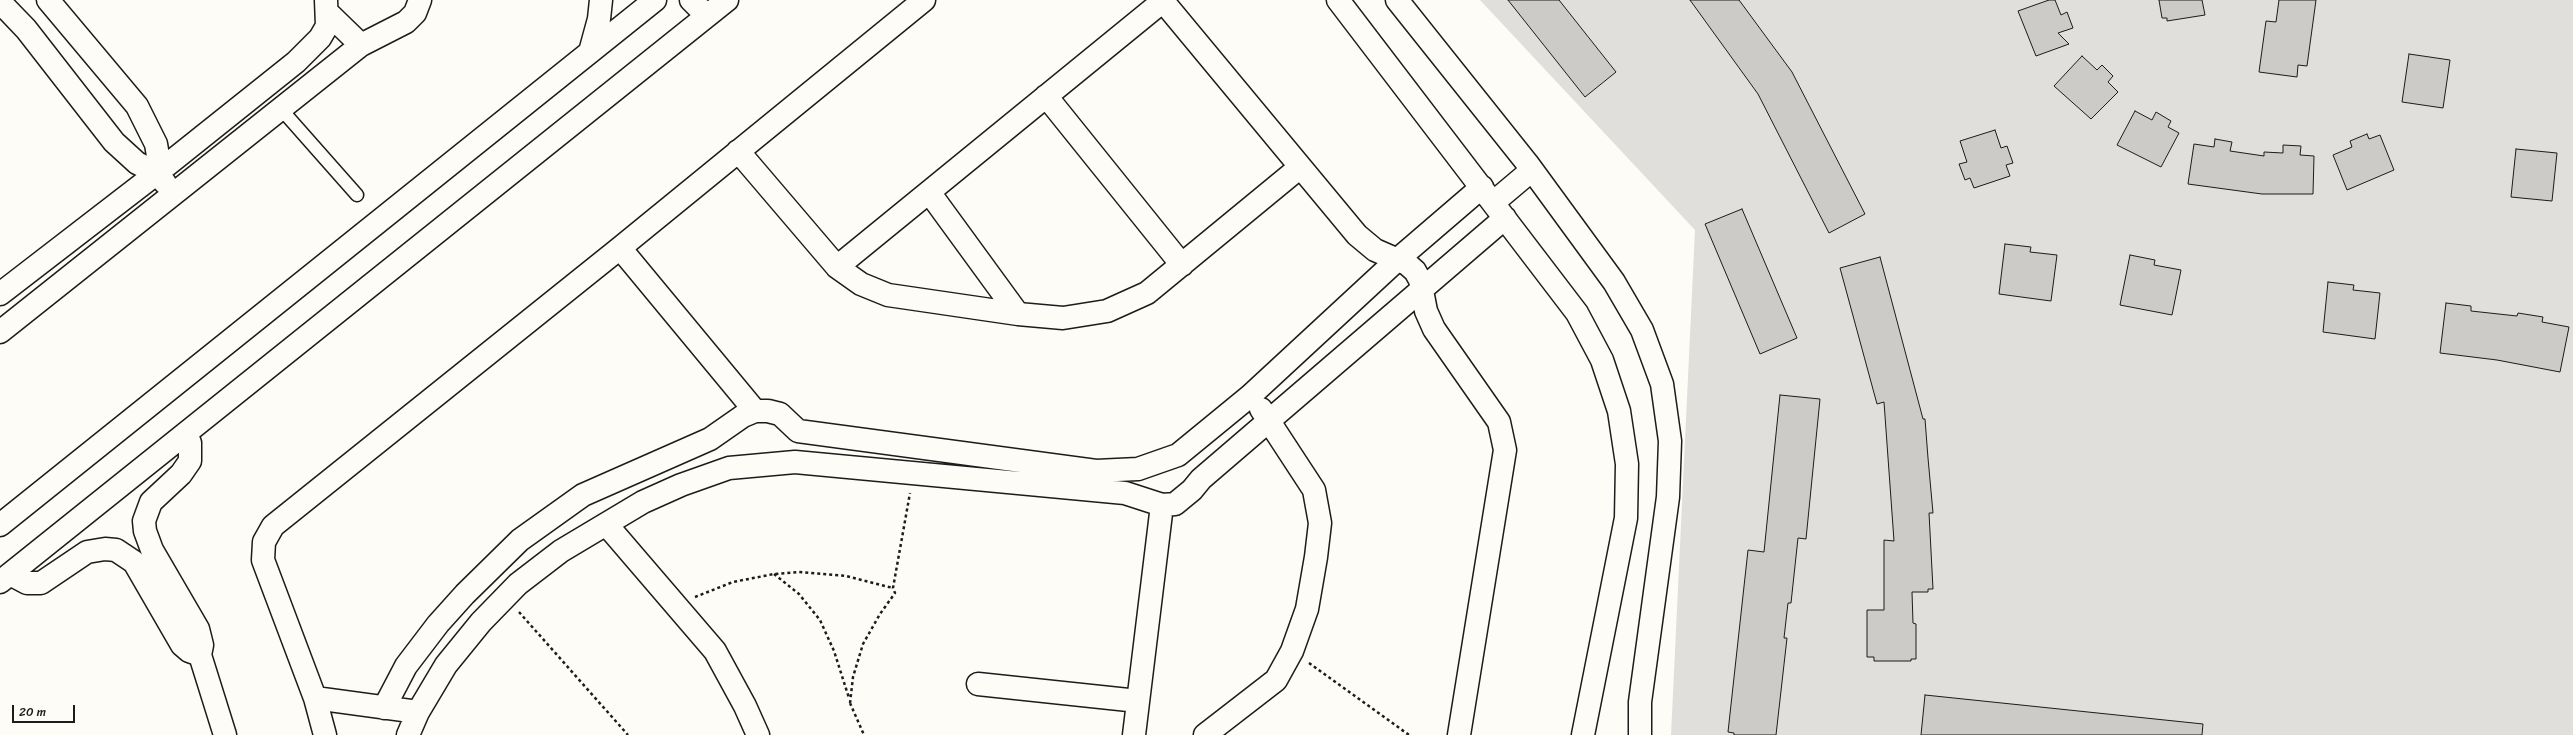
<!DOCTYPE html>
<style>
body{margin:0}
#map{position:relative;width:2573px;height:735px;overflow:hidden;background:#fdfcf7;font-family:Sriracha,sans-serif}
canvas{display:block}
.scale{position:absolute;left:12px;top:705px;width:63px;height:18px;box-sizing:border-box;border:2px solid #1c1c1c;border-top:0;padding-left:5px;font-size:12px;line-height:14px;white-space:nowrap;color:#1c1c1c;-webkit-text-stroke:3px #fdfcf7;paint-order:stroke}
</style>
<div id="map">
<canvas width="2573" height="735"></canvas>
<div class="scale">20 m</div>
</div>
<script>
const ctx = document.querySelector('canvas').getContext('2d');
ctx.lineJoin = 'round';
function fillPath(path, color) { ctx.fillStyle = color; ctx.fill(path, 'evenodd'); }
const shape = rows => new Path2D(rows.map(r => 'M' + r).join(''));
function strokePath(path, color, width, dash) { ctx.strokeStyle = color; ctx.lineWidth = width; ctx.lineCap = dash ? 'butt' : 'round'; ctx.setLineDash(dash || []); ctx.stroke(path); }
const green = shape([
 [1480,0,2573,0,2573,735,1671,735,1695,230]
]);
const building = shape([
 [1508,0,1559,0,1616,72,1585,97,1508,0],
 [1690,0,1739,0,1792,72,1865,214,1829,233,1758,94,1690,0],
 [2049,0,2055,0,2061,15,2067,12,2073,28,2058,33,2069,44,2036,56,2018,11,2049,0],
 [2159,0,2202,0,2205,15,2167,21,2167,18,2162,18,2159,0],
 [2279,0,2316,0,2307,66,2298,65,2297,77,2259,72,2266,21,2276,22,2279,0],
 [2409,54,2450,60,2443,108,2402,102,2409,54],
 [2082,56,2097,70,2102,65,2113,76,2108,82,2118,92,2091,119,2054,86,2082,56],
 [2135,111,2152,120,2156,112,2171,121,2168,127,2179,133,2161,167,2117,145,2135,111],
 [1995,130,2001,148,2007,146,2013,163,2006,165,2010,176,1974,188,1970,178,1965,180,1959,164,1967,162,1960,141,1995,130],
 [2367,134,2369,139,2380,135,2394,170,2347,190,2333,155,2352,147,2350,141,2367,134],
 [2215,139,2232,142,2230,151,2264,156,2264,152,2283,153,2283,145,2301,146,2300,155,2314,156,2313,194,2262,194,2188,184,2194,144,2214,147,2215,139],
 [2516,149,2557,153,2552,201,2511,197,2516,149],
 [1742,209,1797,338,1760,354,1705,224,1742,209],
 [2005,244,2031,247,2030,252,2057,255,2051,301,1999,294,2005,244],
 [2130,255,2155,260,2154,265,2181,270,2172,315,2120,305,2130,255],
 [1880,257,1923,419,1925,419,1928,458,1933,513,1929,513,1933,589,1928,589,1928,592,1912,592,1913,623,1916,624,1916,659,1911,659,1911,661,1874,661,1874,657,1867,657,1867,610,1884,610,1884,540,1894,541,1884,402,1877,404,1840,268,1880,257],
 [2328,282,2354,285,2353,290,2380,293,2375,339,2323,332,2328,282],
 [2446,303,2471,306,2471,311,2517,316,2518,313,2543,317,2542,322,2569,327,2560,372,2497,360,2440,353,2446,303],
 [1780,395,1820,399,1806,539,1798,538,1791,603,1788,603,1784,638,1787,638,1776,735,1734,735,1734,733,1728,732,1748,550,1764,552,1780,395],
 [1925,695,2203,724,2202,735,1921,735,1925,695]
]);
const path = shape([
 [774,574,799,594,820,620,834,651,849,698],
 [695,597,733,582,774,574,798,572,846,576,893,588],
 [519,612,628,735],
 [1309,663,1409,735],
 [850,703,853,677,863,644,880,614,895,593,893,588,910,493],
 [850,703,864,735]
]);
const lane = shape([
 [281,109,357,195]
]);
const street = shape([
 [48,0,137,106,156,144,158,156,157,173],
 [691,0,707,16],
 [1162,0,1357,235,1375,250,1407,264,1415,271,1420,280,1426,311,1434,329,1499,422,1505,450,1459,735],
 [1338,0,1577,313,1602,360,1619,411,1627,464,1626,518,1583,735],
 [1397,0,1527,163,1614,282,1642,330,1662,384,1670,441,1668,497,1640,702,1640,735],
 [0,2,26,29,114,142,137,163,157,173,165,183],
 [328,13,361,45],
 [590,52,599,19,601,0],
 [1046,96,1182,265],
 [738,151,837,267,861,284,888,295,1018,314,1063,318,1107,311,1147,293,1299,168],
 [929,192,1018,314],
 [1494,202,1532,170],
 [620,248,755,411],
 [837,267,1163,1],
 [0,294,157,173,296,62,320,38,327,26,326,0],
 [0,332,361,45,406,22,415,13,420,0],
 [186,433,190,443,190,461,181,474,151,502,144,521,145,531,152,550,198,629,202,645,200,655,225,735],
 [606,524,715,651,745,706,758,735],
 [0,525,655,0],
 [10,574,27,583,41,583,87,552,105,549,116,550,134,562,182,645,189,651,200,655],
 [0,582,727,0],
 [978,684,1138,701],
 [315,698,418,712],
 [384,708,406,666,438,624,465,594,520,540,583,495,710,439,743,416,755,411,768,411,780,414,798,431,1096,471,1138,469,1178,455,1250,396,1397,260,1482,187],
 [325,735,315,698,263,560,264,542,273,526,620,248,924,0],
 [408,735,418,712,446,665,481,622,518,584,561,551,643,502,681,485,729,468,795,462,1125,493,1162,505,1175,504,1192,490,1201,479,1505,218],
 [1134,735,1162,505],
 [1205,735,1276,680,1292,651,1307,609,1316,557,1320,523,1314,490,1261,409]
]);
fillPath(green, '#e0dfdb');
fillPath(building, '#cccbc8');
strokePath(building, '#1c1c1c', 1);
strokePath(lane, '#1c1c1c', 15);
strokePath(street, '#1c1c1c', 25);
strokePath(path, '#1c1c1c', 2.5, [3, 3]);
strokePath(lane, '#fdfcf7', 12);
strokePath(street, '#fdfcf7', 22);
</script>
